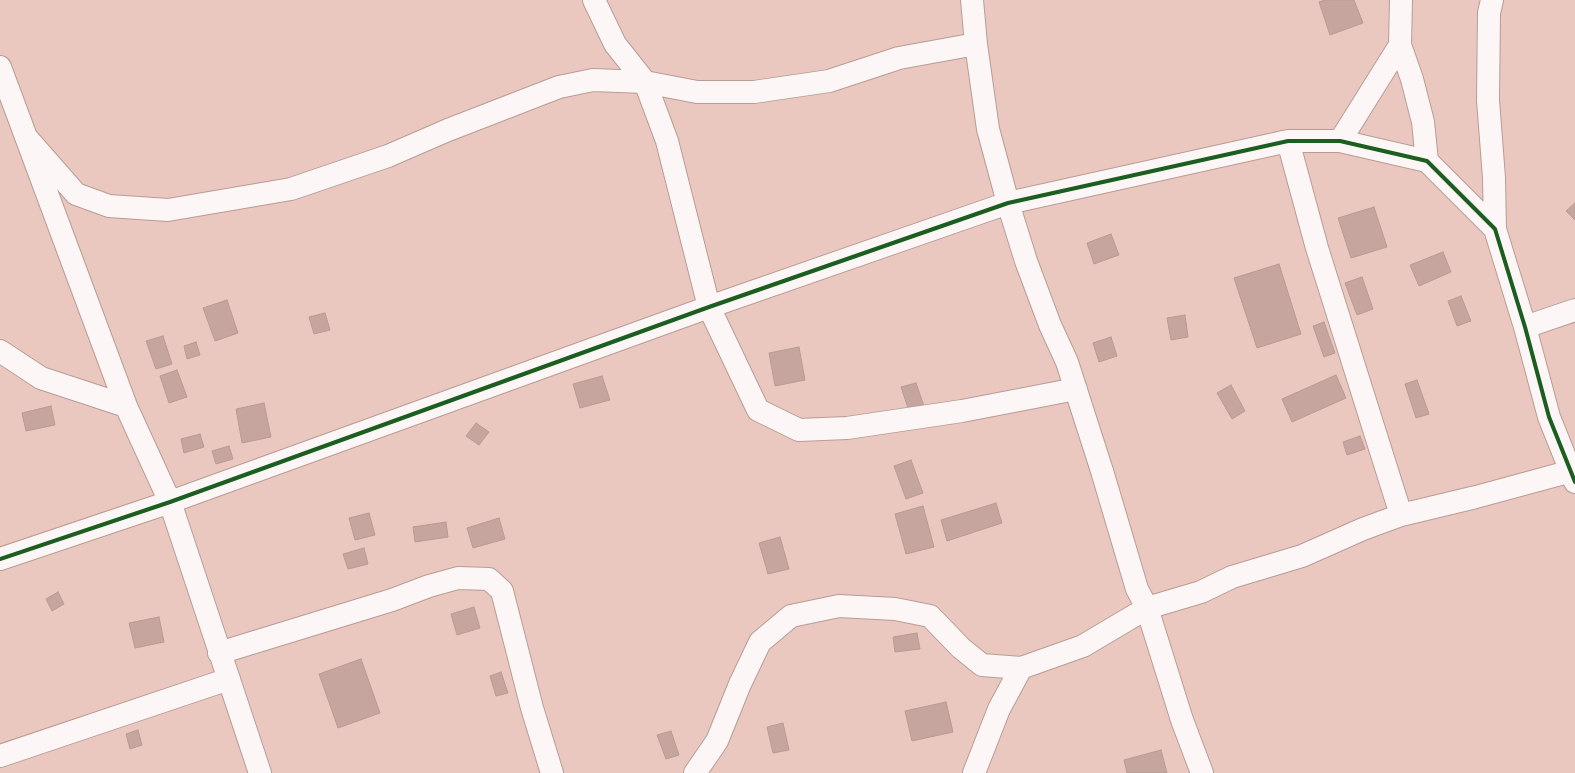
<!DOCTYPE html>
<style>
body{margin:0}
canvas{display:block;background:#eac8c0}
</style>
<canvas width="1575" height="773"></canvas>
<script>
const ctx = document.querySelector('canvas').getContext('2d');
ctx.lineJoin = 'round';
function fillPath(path, color) { ctx.fillStyle = color; ctx.fill(path, 'evenodd'); }
const shape = rows => new Path2D(rows.map(r => 'M' + r).join(''));
function strokePath(path, color, width, dash) { ctx.strokeStyle = color; ctx.lineWidth = width; ctx.lineCap = dash ? 'butt' : 'round'; ctx.setLineDash(dash || []); ctx.stroke(path); }
const building = shape([
 [1325,0,1354,0,1363,23,1330,35,1319,2,1325,0],
 [1575,203,1575,220,1566,211,1575,203],
 [1374,207,1387,247,1351,258,1338,218,1374,207],
 [1111,234,1119,255,1094,264,1087,243,1111,234],
 [1443,252,1451,272,1419,286,1410,265,1443,252],
 [1279,264,1301,334,1257,348,1234,278,1279,264],
 [1362,277,1373,309,1357,315,1345,283,1362,277],
 [1461,296,1471,321,1457,326,1448,301,1461,296],
 [227,300,238,333,215,341,203,308,227,300],
 [325,313,330,330,314,334,309,317,325,313],
 [1185,315,1188,337,1171,340,1167,318,1185,315],
 [1324,322,1335,353,1324,357,1313,326,1324,322],
 [163,336,172,364,156,369,146,341,163,336],
 [1111,337,1117,356,1099,362,1093,343,1111,337],
 [196,342,200,355,187,359,184,346,196,342],
 [799,347,805,380,775,386,769,353,799,347],
 [177,370,187,397,169,403,160,376,177,370],
 [1336,375,1346,398,1292,422,1282,399,1336,375],
 [602,376,610,400,580,408,573,384,602,376],
 [1417,380,1429,414,1416,418,1405,384,1417,380],
 [916,383,925,409,910,414,901,387,916,383],
 [1231,385,1245,411,1232,419,1217,393,1231,385],
 [264,403,271,437,242,443,236,409,264,403],
 [51,406,55,425,26,431,22,413,51,406],
 [476,423,489,432,479,445,466,436,476,423],
 [200,434,204,447,184,453,181,439,200,434],
 [1360,436,1365,449,1347,455,1343,442,1360,436],
 [229,446,233,459,216,464,212,451,229,446],
 [911,460,923,493,906,499,894,466,911,460],
 [996,503,1002,523,947,541,941,520,996,503],
 [923,506,934,547,906,554,895,514,923,506],
 [369,513,375,535,355,540,349,518,369,513],
 [499,518,505,539,473,548,467,528,499,518],
 [446,522,448,537,415,542,413,527,446,522],
 [780,537,789,569,768,574,759,543,780,537],
 [364,548,368,564,348,569,343,554,364,548],
 [58,592,64,604,52,611,46,599,58,592],
 [474,607,480,628,457,635,451,614,474,607],
 [159,617,164,642,135,648,129,623,159,617],
 [917,633,920,649,895,652,893,637,917,633],
 [361,659,380,713,338,728,319,674,361,659],
 [501,672,508,693,496,696,490,676,501,672],
 [946,702,953,732,912,741,905,711,946,702],
 [783,723,789,750,773,753,767,727,783,723],
 [138,730,142,745,130,749,126,734,138,730],
 [671,731,679,755,666,759,657,735,671,731],
 [1161,750,1167,773,1127,773,1124,760,1161,750]
]);
const minor = shape([
 [594,0,615,44,645,82,697,92,754,92,829,81,899,58,976,44],
 [972,0,976,44,988,129,1008,203,1026,261,1050,325,1067,362,1102,471,1137,589,1147,608,1182,720,1202,773],
 [1492,0,1489,13,1488,100,1494,178,1495,229],
 [1400,45,1412,79,1423,122,1427,161],
 [0,67,126,406,170,502,260,773],
 [26,137,76,194,109,206,168,210,291,189,388,156,448,130,559,87,593,80,645,82,667,141,709,307,758,410,799,430,847,428,962,411,1076,389],
 [1288,141,1317,248,1401,515],
 [1340,141,1400,45,1401,0],
 [1525,327,1575,310],
 [0,351,41,378,126,406],
 [0,559,170,502,709,307,1008,203,1288,141,1340,141,1427,161,1495,229,1525,327,1549,417,1575,482],
 [219,653,392,600,429,586,458,578,489,579,502,591,532,708,552,773],
 [0,756,229,679],
 [695,773,717,741,740,684,760,642,791,616,839,606,895,609,930,616,961,648,982,665,1021,668,1083,646,1147,608,1201,592,1232,577,1302,556,1363,529,1401,515,1476,497,1575,470],
 [974,773,999,709,1021,668]
]);
const cycleway = shape([
 [0,559,170,502,709,307,1008,203,1288,141,1340,141,1427,161,1495,229,1525,327,1549,417,1575,482]
]);
fillPath(building, '#c6a59e');
strokePath(building, '#b79b94', 1);
strokePath(minor, '#b99c95', 24);
strokePath(minor, '#fcf7f6', 22);
strokePath(cycleway, '#1b5e20', 4);
</script>
